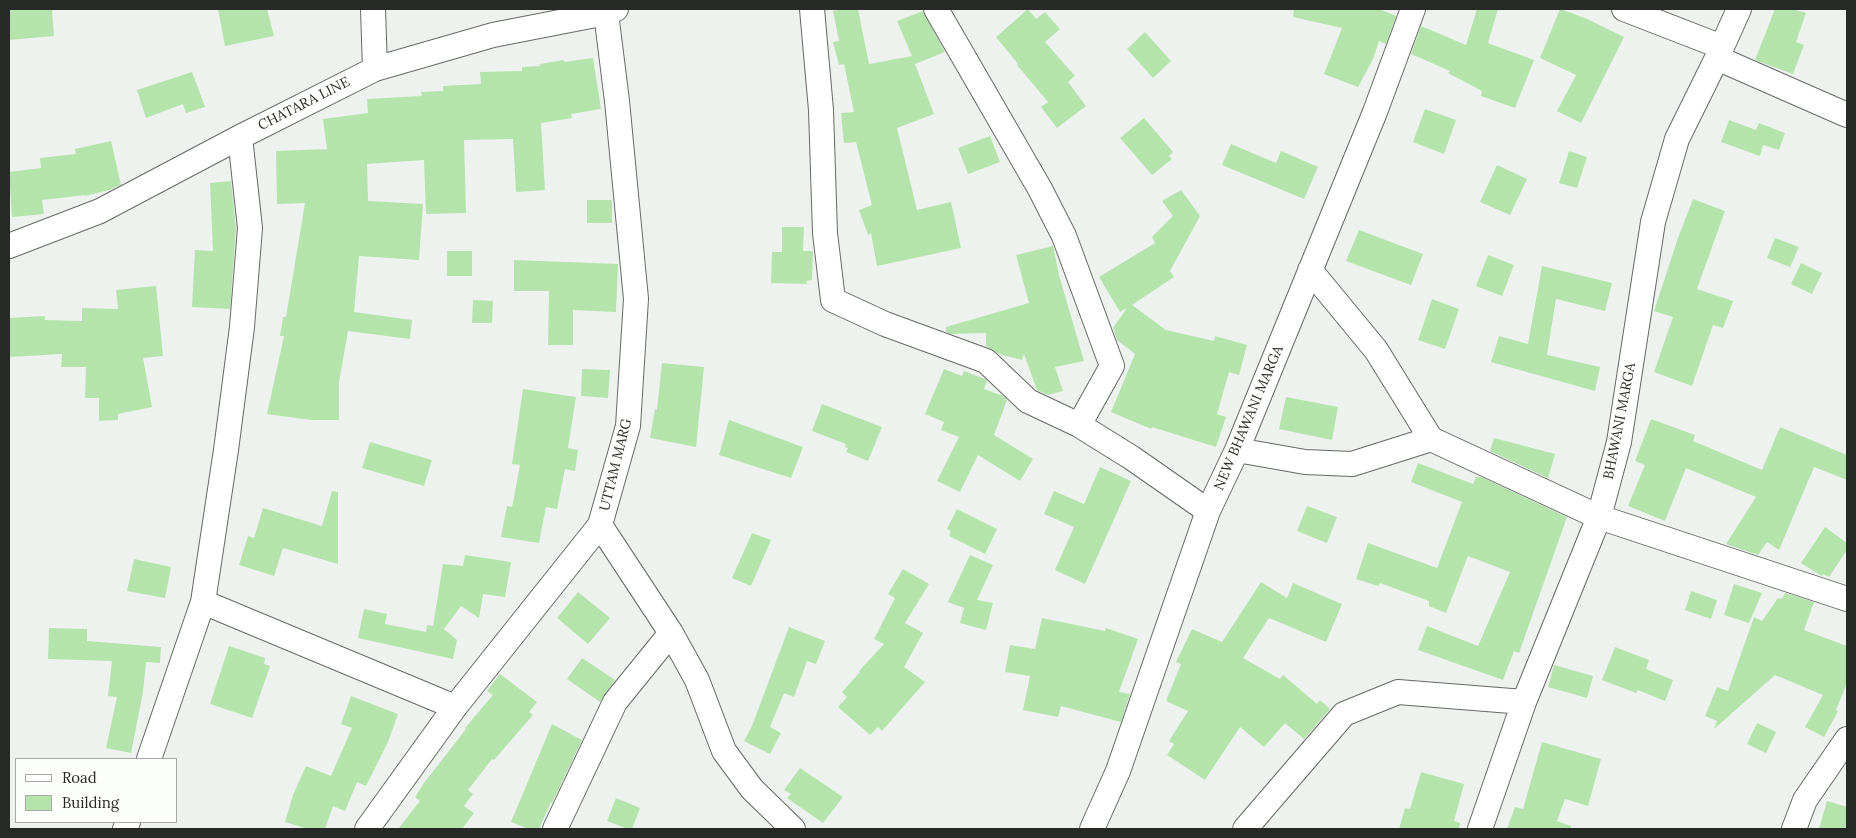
<!DOCTYPE html>
<style>
body{margin:0}
#map{position:relative;width:1856px;height:838px;overflow:hidden;background:#eef2ee;font-family:Lora,serif}
canvas{display:block}
.frame{position:absolute;inset:0;border:10px solid #272927;pointer-events:none}
.legend{position:absolute;left:15px;top:758px;width:162px;height:65px;box-sizing:border-box;background:#fdfffd;border:1px solid #a7a9a7;margin:0;padding:6px 9px;list-style:none;font-size:15px;color:#272927}
.legend li{display:flex;align-items:center;gap:10px;height:25px}
.legend b{width:25px;border:1px solid #a7a9a7}
</style>
<div id="map">
<canvas width="1856" height="838"></canvas>
<div class="frame"></div>
<ul class="legend">
<li><b style="height:6px;background:#fff"></b>Road</li>
<li><b style="height:14px;background:#b4e4ac"></b>Building</li>
</ul>
</div>
<script>
const ctx = document.querySelector('canvas').getContext('2d');
ctx.lineJoin = 'round';
function fillPath(path, color) { ctx.fillStyle = color; ctx.fill(path, 'evenodd'); }
const shape = rows => new Path2D(rows.map(r => 'M' + r).join(''));
function strokePath(path, color, width, dash) { ctx.strokeStyle = color; ctx.lineWidth = width; ctx.lineCap = dash ? 'butt' : 'round'; ctx.setLineDash(dash || []); ctx.stroke(path); }
function write(font, color, halo, rows, align = 'center') {
  ctx.font = font + ' Lora,serif'; ctx.lineWidth = 4; ctx.setLineDash([]); ctx.textBaseline = 'middle'; ctx.strokeStyle = halo; ctx.fillStyle = color; for (const [text, x, y, turn = 0] of rows) {
    ctx.save(); ctx.translate(x, y); ctx.rotate((+turn || 0) * Math.PI / 180); ctx.textAlign = isNaN(turn) ? turn : align; if (halo) ctx.strokeText(text, 0, 0); ctx.fillText(text, 0, 0); ctx.restore();
  }
}
const building = shape([
 [9,9,52,9,54,36,9,40],
 [218,9,267,9,274,36,225,46],
 [846,9,858,9,869,64,912,56,897,21,923,11,945,52,915,64,934,114,897,128,917,210,951,202,961,248,877,266,871,233,868,235,859,210,872,205,856,142,844,143,841,113,854,112,844,64,839,65,833,42,839,41,833,11],
 [1028,9,1036,19,1045,12,1060,29,1045,42,1075,76,1068,82,1086,106,1057,128,1041,107,1048,102,1017,65,1018,64,996,37],
 [1294,9,1379,9,1396,16,1386,44,1379,41,1373,59,1358,87,1324,74,1342,28,1293,17],
 [1477,9,1498,9,1488,43,1534,60,1515,108,1481,96,1482,91,1448,73,1450,71,1411,54,1421,26,1466,45],
 [1560,9,1585,18,1624,37,1581,123,1557,111,1576,75,1540,58],
 [1775,9,1792,9,1806,13,1796,42,1804,45,1793,74,1755,60],
 [1145,32,1171,61,1153,78,1127,49],
 [593,58,601,109,571,114,572,118,541,123,545,190,516,192,513,139,464,140,466,213,426,214,424,160,367,164,368,201,423,204,419,260,359,256,354,312,412,320,410,339,348,331,339,382,339,420,311,420,267,414,284,336,280,336,283,317,286,317,305,203,277,204,276,151,327,149,323,119,368,113,367,99,422,96,421,92,443,91,443,86,481,84,480,72,522,71,522,67,540,66,540,64,564,60,564,62],
 [192,72,205,107,186,113,183,104,146,118,137,90],
 [1425,109,1456,120,1444,154,1413,142],
 [1144,118,1173,152,1169,156,1172,159,1152,175,1120,138],
 [1729,120,1756,130,1759,123,1785,133,1779,150,1763,145,1760,156,1721,142],
 [990,136,1000,162,968,174,958,148],
 [111,141,121,185,109,190,85,196,85,195,42,200,44,214,12,217,9,172,41,168,40,158,76,154,75,149],
 [1231,144,1276,163,1281,151,1318,167,1304,199,1222,165],
 [1569,151,1587,157,1577,188,1559,183],
 [1497,165,1527,179,1510,215,1480,202],
 [231,181,236,228,230,309,192,307,195,250,213,251,210,183],
 [1181,190,1200,216,1170,271,1174,277,1132,305,1166,330,1214,341,1215,336,1247,345,1239,375,1229,372,1217,414,1226,417,1216,447,1152,427,1151,429,1111,412,1135,354,1117,340,1113,328,1127,308,1120,312,1099,277,1155,243,1152,237,1173,216,1162,201],
 [1693,199,1725,211,1697,289,1733,301,1723,328,1713,325,1692,386,1654,372,1673,317,1654,311,1678,238],
 [587,200,612,200,612,223,587,223],
 [782,227,804,227,803,251,813,251,812,280,806,281,807,284,771,283,772,252,782,252],
 [1359,230,1423,254,1411,285,1346,261],
 [1775,238,1799,247,1790,267,1767,258],
 [1053,246,1059,275,1084,361,1055,367,1063,391,1048,395,1037,390,1024,354,1022,360,999,354,986,346,986,333,951,334,946,332,946,327,1029,303,1016,255],
 [447,251,472,251,472,276,447,276],
 [1488,255,1514,265,1502,296,1476,286],
 [514,260,618,264,616,312,573,310,573,345,548,345,549,291,514,291],
 [1801,263,1822,273,1812,294,1791,284],
 [1542,266,1612,283,1605,311,1556,299,1547,355,1600,367,1595,391,1491,362,1499,336,1528,344],
 [156,286,163,356,143,358,152,407,118,414,118,420,99,421,99,398,85,398,86,367,61,367,62,354,9,357,9,318,45,316,45,320,82,321,82,308,118,309,116,290],
 [1432,299,1459,309,1445,349,1418,340],
 [473,300,493,301,492,323,472,323],
 [662,363,704,367,696,447,650,438,655,409,657,410],
 [582,369,610,370,608,398,581,396],
 [944,369,962,376,964,371,985,379,987,381,984,389,1003,396,1007,400,994,435,1033,459,1020,481,978,455,960,492,937,481,959,437,941,430,944,422,925,414],
 [523,389,576,397,568,448,578,450,575,471,565,469,557,509,546,507,539,543,501,537,507,506,512,507,520,465,512,464],
 [1286,397,1338,407,1332,440,1279,429],
 [822,404,882,427,868,461,846,452,848,448,845,447,846,444,812,431],
 [1651,419,1695,435,1693,441,1762,470,1780,427,1847,455,1847,480,1814,467,1779,550,1767,542,1758,555,1726,544,1756,497,1686,468,1665,521,1628,506,1645,465,1635,461],
 [729,420,803,447,791,478,719,455],
 [1494,438,1555,454,1548,478,1490,451],
 [370,442,432,460,424,486,362,468],
 [1418,463,1473,484,1476,477,1481,477,1567,517,1519,653,1514,651,1503,680,1418,650,1427,626,1478,646,1510,572,1468,556,1446,613,1429,606,1429,601,1380,583,1378,586,1356,579,1368,543,1437,568,1462,502,1411,482],
 [1100,467,1131,481,1085,584,1055,570,1074,527,1044,514,1054,491,1084,504],
 [332,491,338,492,338,564,283,548,274,576,239,565,248,536,254,538,263,508,322,526],
 [1307,506,1337,517,1327,543,1297,531],
 [957,509,997,529,985,554,949,536,951,531,947,529],
 [1825,527,1847,543,1847,550,1829,577,1823,574,1822,576,1820,575,1801,563],
 [752,533,771,540,751,586,732,578],
 [465,555,511,562,505,597,483,594,479,618,461,606,444,629,457,640,453,659,358,638,364,609,387,614,385,624,426,632,427,625,433,626,443,564,463,566],
 [970,555,993,565,977,600,993,603,986,630,960,623,964,608,948,602],
 [134,559,171,567,165,598,127,591],
 [903,569,929,584,905,623,923,633,904,667,925,682,882,731,878,727,870,735,838,707,847,697,842,692,860,672,859,671,884,644,874,639,895,598,888,594],
 [1261,582,1287,598,1293,583,1342,604,1326,642,1269,618,1243,658,1280,679,1283,675,1317,704,1320,700,1330,709,1304,739,1285,723,1264,747,1240,727,1205,780,1167,755,1174,744,1169,741,1188,711,1166,701,1181,664,1176,662,1192,629,1222,642],
 [1734,584,1762,593,1749,623,1724,615],
 [1691,591,1717,600,1711,619,1685,610],
 [578,592,610,618,588,644,557,618],
 [1785,593,1814,602,1804,630,1847,646,1847,683,1836,710,1838,711,1824,737,1805,727,1823,695,1775,675,1714,729,1717,721,1705,716,1717,687,1728,691,1754,617,1762,621,1778,598,1782,599],
 [1042,618,1105,631,1106,628,1138,639,1119,692,1130,694,1121,722,1061,706,1058,717,1023,710,1030,676,1005,672,1010,645,1035,649],
 [789,627,825,641,816,664,807,661,794,697,784,693,770,727,781,733,770,754,744,741,752,726],
 [49,628,87,629,87,641,161,647,160,663,146,662,143,692,131,753,106,748,117,697,108,696,112,661,48,659],
 [229,646,265,658,264,664,270,666,252,718,210,704],
 [1615,647,1649,660,1646,669,1673,680,1665,701,1638,690,1636,693,1602,680],
 [582,658,615,680,600,702,567,679],
 [1554,665,1593,676,1587,698,1548,687],
 [500,674,537,702,529,712,533,715,494,760,492,759,468,790,473,794,464,806,474,813,462,829,398,829,420,801,415,797,424,783,466,729,465,728,493,695,487,691],
 [351,696,398,714,388,742,366,786,357,782,345,811,333,806,325,829,308,829,285,822,293,795,306,766,331,776,352,728,341,724],
 [1757,723,1776,732,1766,753,1747,744],
 [552,724,582,740,552,803,551,802,539,829,529,829,511,822],
 [1542,742,1601,759,1588,806,1565,799,1557,821,1571,826,1571,829,1507,829,1515,807,1523,809],
 [800,768,843,797,823,823,787,798,791,794,784,790],
 [1421,772,1464,784,1454,821,1460,823,1459,829,1399,829,1405,808,1410,809],
 [616,798,640,808,632,829,628,829,607,821],
 [1827,801,1847,807,1847,829,1819,829]
]);
const street = shape([
 [373,9,375,69],
 [812,9,821,110,825,233,833,300,885,324,986,361,1028,401,1079,425,1132,458,1208,511],
 [936,9,1040,189,1064,236,1112,366,1079,425],
 [1624,9,1722,47],
 [606,13,617,101,636,299,628,426,600,525,671,633,697,680,724,751,752,789,793,829],
 [1717,58,1847,115],
 [9,246,100,211,240,137,375,69,493,35,606,13,616,9],
 [1310,270,1376,350,1431,439,1599,517,1847,599],
 [1237,450,1305,462,1352,464,1431,439],
 [203,602,455,707],
 [149,759,203,602,226,450,242,327,250,228,240,137],
 [125,829,128,822],
 [367,829,455,707,600,525],
 [555,829,615,702,671,633],
 [1092,829,1118,771,1208,511,1237,450,1375,112,1413,9],
 [1245,829,1344,714,1398,692,1524,702],
 [1480,829,1524,702,1599,517,1619,442,1653,222,1677,139,1717,58,1739,9],
 [1794,829,1805,800,1847,739]
]);
const streetNames = [
 ["CHATARA LINE",304,104,-27],
 ["NEW BHAWANI MARGA",1249,418,-67],
 ["BHAWANI MARGA",1620,421,-79],
 ["UTTAM MARG",616,465,-76]
];
fillPath(building, '#b4e4ac');
strokePath(street, '#666965', 26);
strokePath(street, '#fff', 24);
write('14px', '#272927', '#fdfffd', streetNames);
</script>
